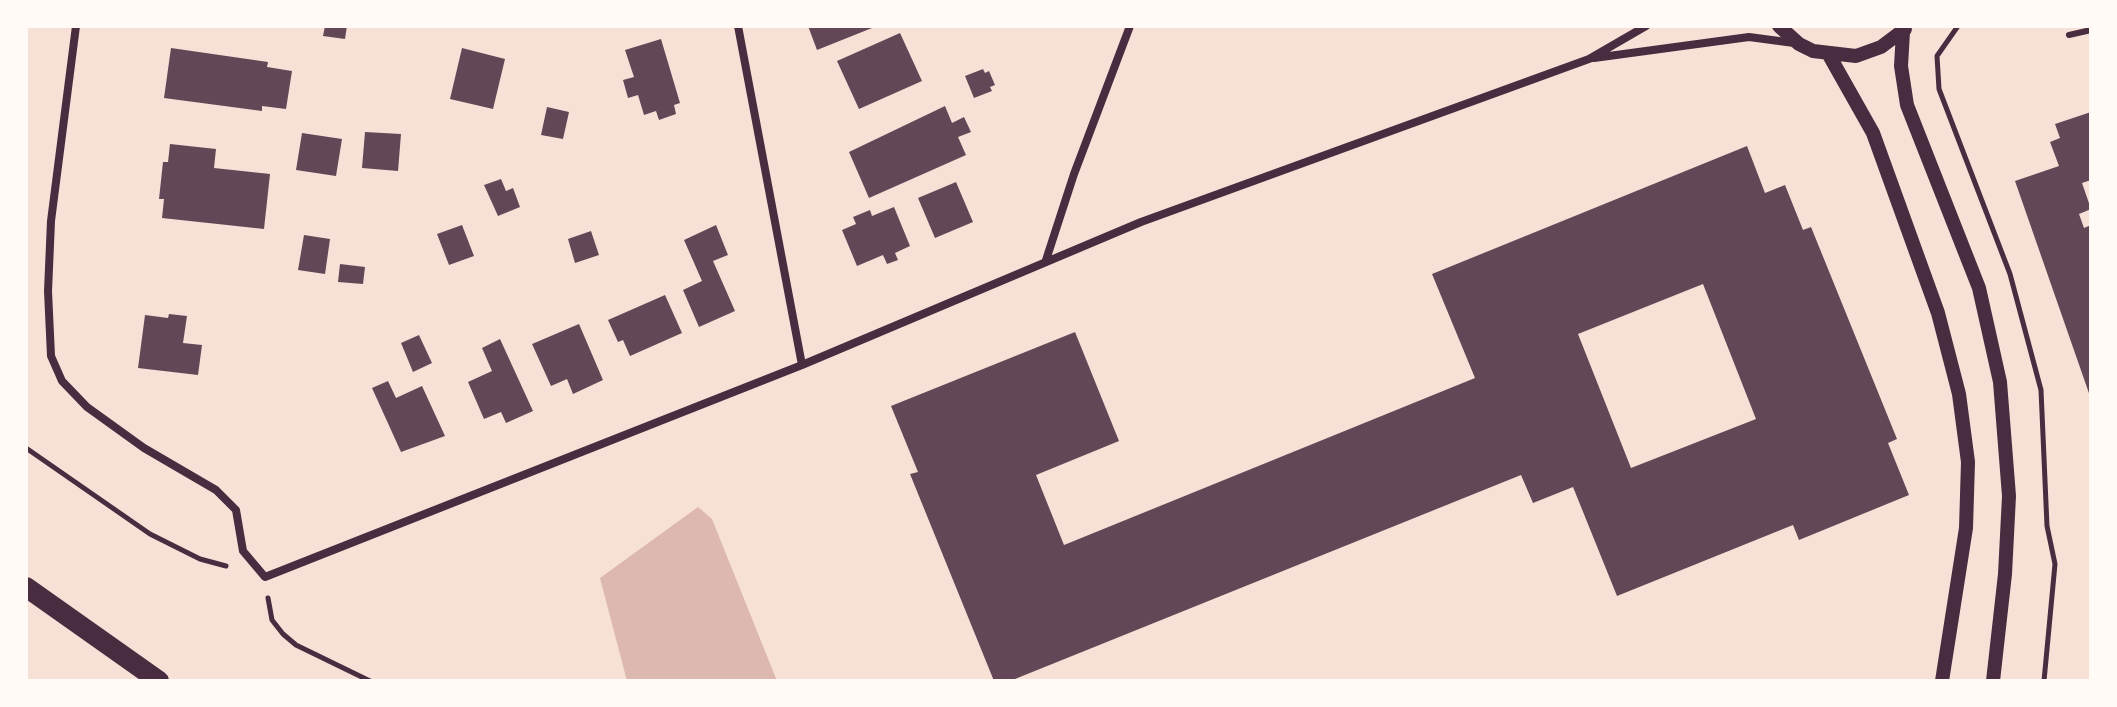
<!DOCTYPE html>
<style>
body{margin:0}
#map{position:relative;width:2117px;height:707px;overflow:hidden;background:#f7e1d7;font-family:Jost,sans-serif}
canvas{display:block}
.frame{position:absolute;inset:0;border:28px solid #fffaf5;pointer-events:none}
</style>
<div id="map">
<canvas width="2117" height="707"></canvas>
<div class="frame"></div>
</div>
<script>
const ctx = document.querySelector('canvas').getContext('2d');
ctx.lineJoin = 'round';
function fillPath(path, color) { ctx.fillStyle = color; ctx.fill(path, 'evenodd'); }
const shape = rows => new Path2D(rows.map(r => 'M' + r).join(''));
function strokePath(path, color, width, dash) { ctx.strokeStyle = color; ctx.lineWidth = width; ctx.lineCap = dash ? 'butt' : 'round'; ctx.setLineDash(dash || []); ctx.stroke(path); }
const water = shape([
 [698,507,712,519,777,681,627,681,600,578]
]);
const building = shape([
 [325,26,347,26,345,39,323,36],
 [808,26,877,26,817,50],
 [900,33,922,81,859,109,837,61],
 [661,39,680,103,674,105,676,114,659,120,656,111,644,115,638,95,628,98,623,80,634,77,625,50],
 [171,48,268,62,267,67,292,71,286,109,262,106,262,111,164,98],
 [462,48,505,59,493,109,450,99],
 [983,69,985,73,989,71,995,85,990,87,992,91,974,98,965,76],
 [945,106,952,123,964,117,971,132,958,137,966,155,869,198,849,152],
 [547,107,569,112,563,139,541,135],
 [2091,112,2091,180,2082,183,2091,209,2079,214,2084,228,2091,225,2091,399,2015,181,2059,166,2050,142,2060,138,2055,124],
 [365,132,401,134,398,171,362,168],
 [302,133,342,139,336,176,296,170],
 [170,144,216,149,214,168,270,174,264,229,162,218,164,199,159,199,163,162,168,162],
 [1747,146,1765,193,1785,185,1803,230,1811,227,1897,439,1888,443,1909,495,1799,540,1793,525,1617,596,1573,487,1533,503,1521,475,1010,681,994,681,910,474,918,472,891,406,1075,332,1119,441,1036,475,1064,545,1475,378,1432,274],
 [1703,284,1756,419,1631,468,1578,334],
 [501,179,506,191,513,188,520,207,498,216,484,185],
 [956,182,973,222,935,238,918,198],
 [894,207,910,246,895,253,898,260,887,264,883,255,857,266,842,230,856,224,853,217,870,210,872,216],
 [462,225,474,256,449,265,437,234],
 [716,225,728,255,713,261,735,311,699,327,683,290,702,281,684,240],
 [591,231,599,255,575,263,568,239],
 [304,235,330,239,325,274,298,270],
 [340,264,365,267,363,284,338,282],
 [665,295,682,333,630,356,623,340,618,342,608,320],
 [169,314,187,316,183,343,202,345,198,375,138,368,145,315,168,318],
 [579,324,603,380,573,394,567,379,551,386,532,344],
 [419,335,432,363,413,372,401,343],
 [500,339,533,411,506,423,501,412,484,419,468,382,492,371,482,348],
 [388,381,396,398,422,386,445,436,401,452,372,388]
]);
const path = shape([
 [1958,26,1937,56,1939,89,2010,274,2041,390,2047,526,2055,564,2044,681],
 [26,448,150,534,200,559,226,566],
 [268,598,272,620,283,634,296,645,370,681]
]);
const service = shape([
 [2069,35,2091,30]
]);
const minor = shape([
 [76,26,51,221,48,291,51,356,62,381,87,407,144,448,216,490,236,510,243,551,265,577,802,365,1141,222,1589,59,1646,26],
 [738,26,802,365],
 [1594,58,1749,37,1794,43],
 [1046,260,1074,174,1130,26]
]);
const tertiary = shape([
 [1779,26,1799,44,1813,51,1856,56,1881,47,1905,29],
 [1903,32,1901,66,1907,105,1979,288,2000,382,2009,496,2005,574,1993,681],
 [1829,55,1873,133,1938,313,1959,394,1968,462,1966,528,1942,681]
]);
const primary = shape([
 [26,587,159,681]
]);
fillPath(water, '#dcb8b0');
fillPath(building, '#644757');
strokePath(path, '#4a2c40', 5);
strokePath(service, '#4a2c40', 6);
strokePath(minor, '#4a2c40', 8);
strokePath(tertiary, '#4a2c40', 14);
strokePath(primary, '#4a2c40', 20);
</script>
